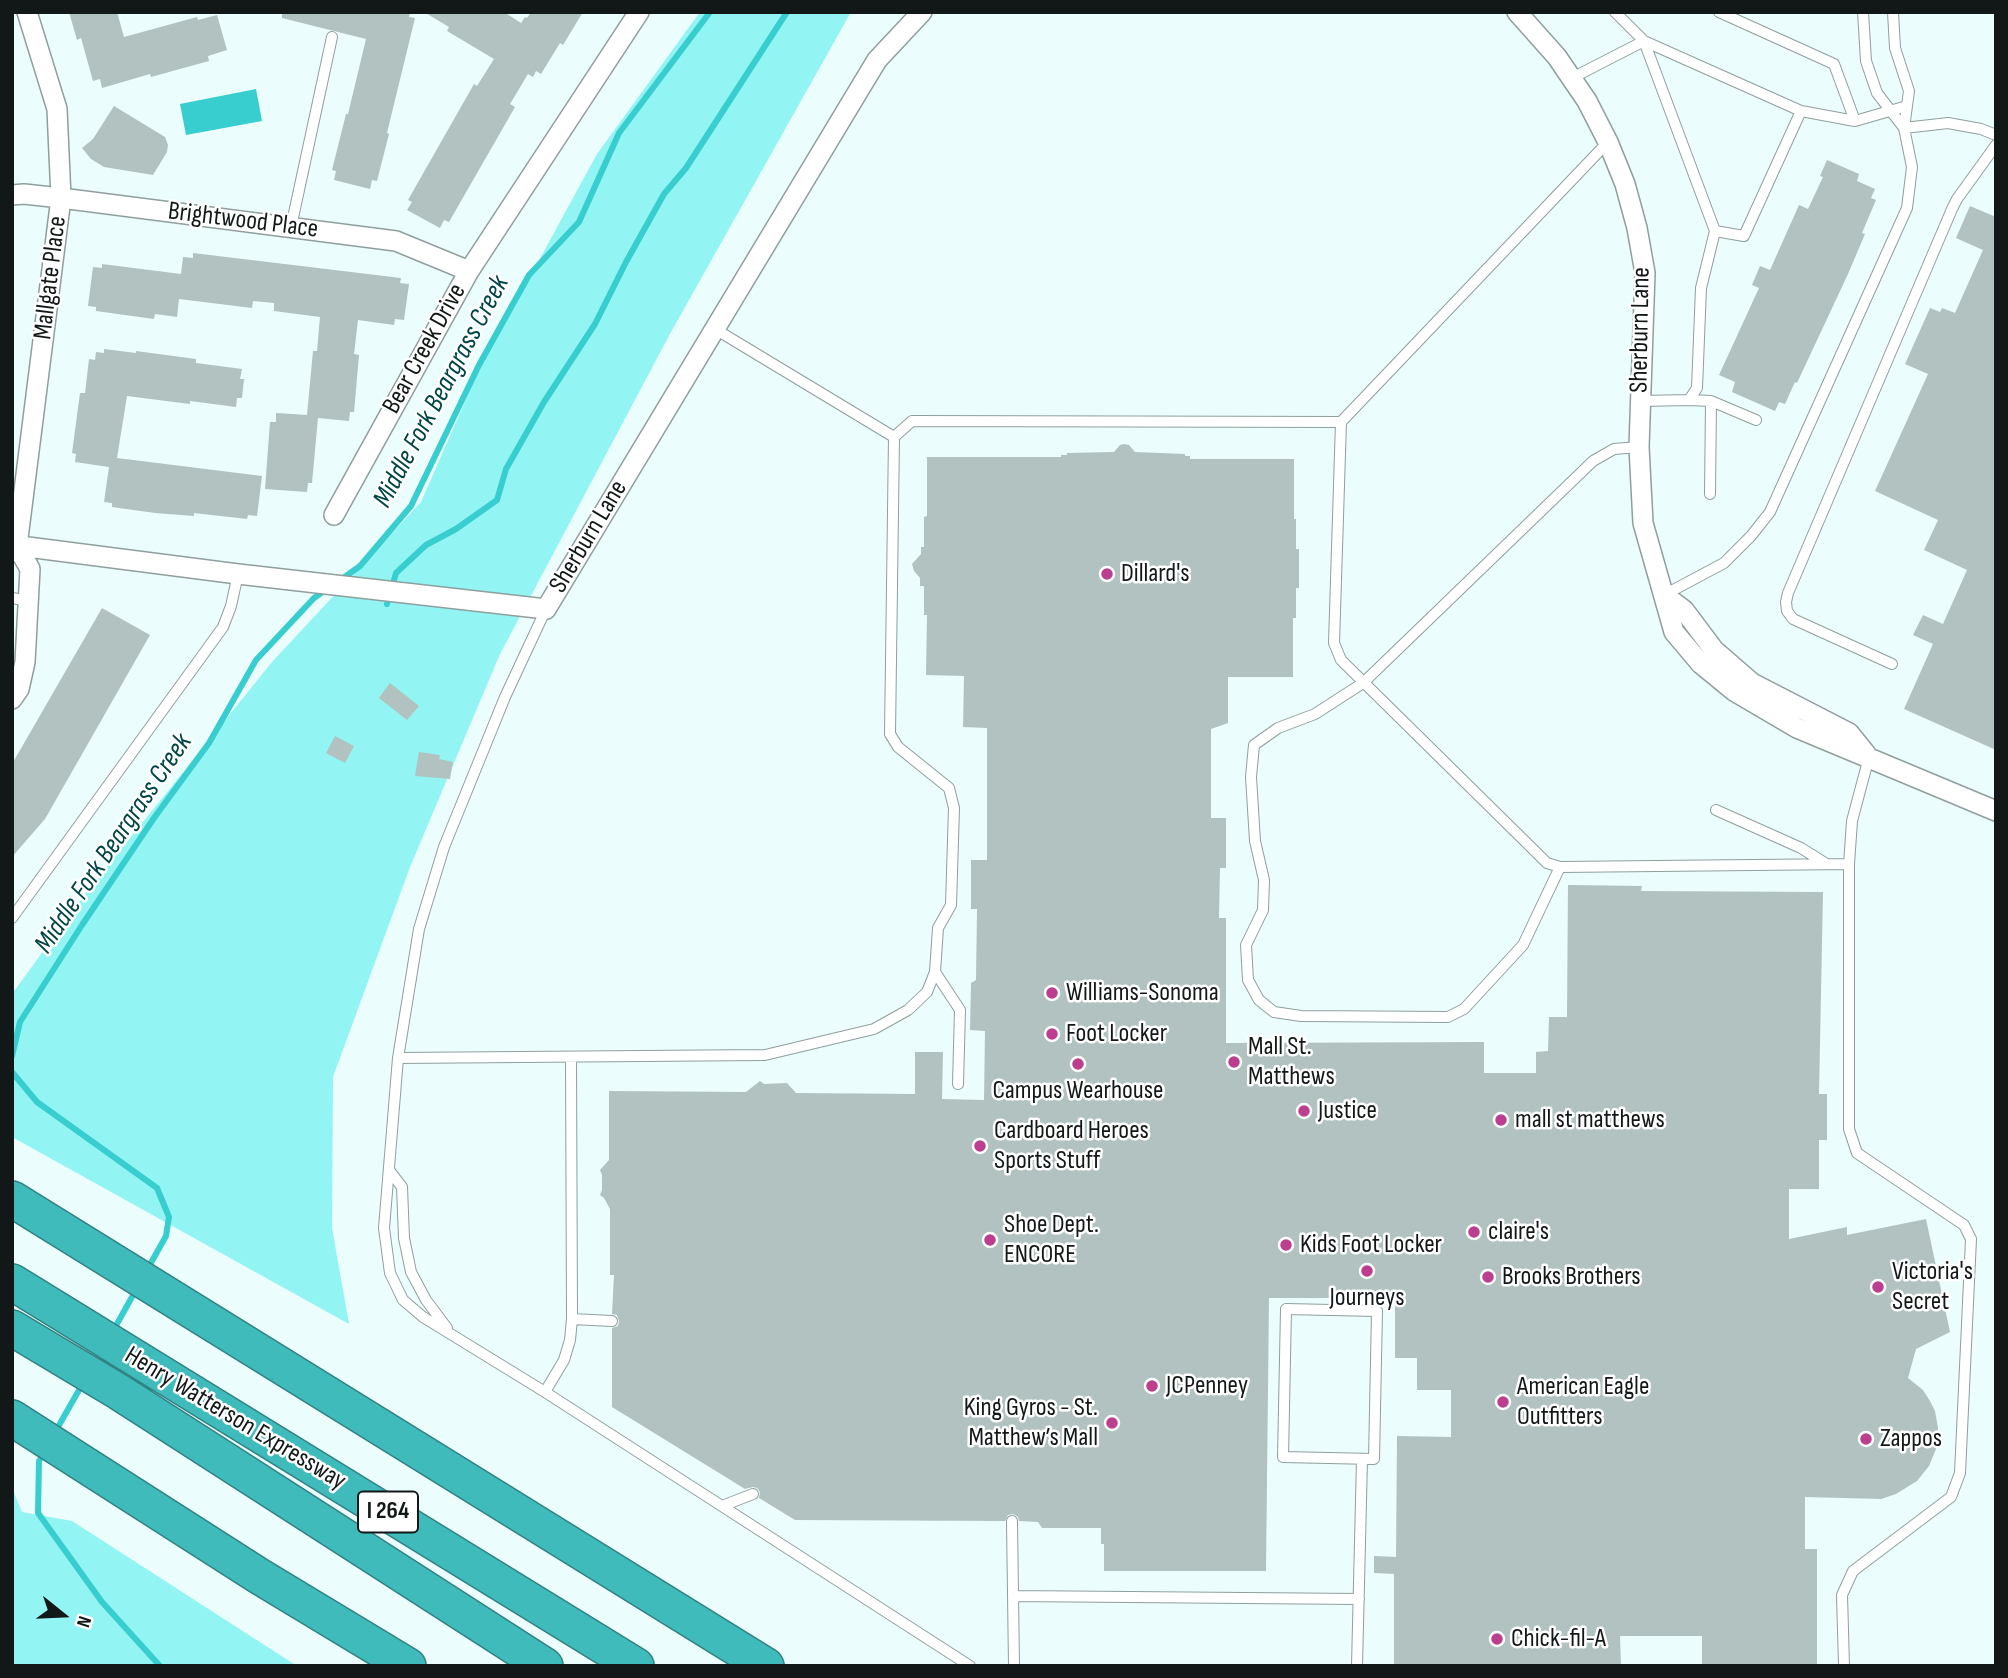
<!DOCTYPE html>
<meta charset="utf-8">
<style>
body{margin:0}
#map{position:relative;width:2008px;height:1678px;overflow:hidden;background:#ebfdfc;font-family:"Sofia Sans Condensed",sans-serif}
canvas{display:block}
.frame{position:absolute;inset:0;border:14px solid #121818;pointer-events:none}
.north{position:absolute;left:28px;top:1580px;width:70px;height:70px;-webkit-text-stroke:5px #fff;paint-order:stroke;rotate:108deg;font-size:19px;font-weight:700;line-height:28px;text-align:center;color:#121818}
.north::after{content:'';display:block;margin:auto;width:24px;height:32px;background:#121818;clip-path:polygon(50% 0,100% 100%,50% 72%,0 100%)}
</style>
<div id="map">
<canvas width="2008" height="1678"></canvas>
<div class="frame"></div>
<div class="north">N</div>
</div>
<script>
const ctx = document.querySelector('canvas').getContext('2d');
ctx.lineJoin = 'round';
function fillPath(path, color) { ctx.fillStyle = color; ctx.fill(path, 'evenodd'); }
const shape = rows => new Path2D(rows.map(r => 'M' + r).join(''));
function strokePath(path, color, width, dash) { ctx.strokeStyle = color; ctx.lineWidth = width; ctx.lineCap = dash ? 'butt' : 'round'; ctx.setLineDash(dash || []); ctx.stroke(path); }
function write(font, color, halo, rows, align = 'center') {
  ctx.font = font + ' "Sofia Sans Condensed",sans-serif'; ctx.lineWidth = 5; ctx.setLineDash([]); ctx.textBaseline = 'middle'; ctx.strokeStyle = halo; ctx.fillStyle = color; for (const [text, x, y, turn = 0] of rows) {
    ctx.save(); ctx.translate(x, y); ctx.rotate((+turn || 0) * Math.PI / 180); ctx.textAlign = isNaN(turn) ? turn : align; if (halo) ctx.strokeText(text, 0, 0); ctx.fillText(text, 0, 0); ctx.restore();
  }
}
const green = shape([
 [700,12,851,12,671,332,500,654,410,867,333,1077,332,1228,349,1324,12,1137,12,994,85,894,272,662,421,502,478,372,597,154],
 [12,1488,22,1512,72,1521,297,1666,12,1666]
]);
const water = shape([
 [256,89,262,121,186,135,180,104]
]);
const stream = shape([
 [339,581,360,566,411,506,479,365,529,275,579,222,619,133,710,12],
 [387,604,396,573,426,545,456,529,497,500,506,469,544,402,595,324,626,262,664,194,686,168,787,12],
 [12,1056,20,1022,82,925,154,818,209,743,256,660,314,598,327,589],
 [12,1072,37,1102,157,1188,169,1217,166,1236,147,1270],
 [113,1331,137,1288],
 [54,1434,83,1383],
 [44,1453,39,1461,38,1513,102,1602,160,1666]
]);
const building = shape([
 [69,12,117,12,124,37,197,17,198,20,217,15,227,50,208,56,209,61,151,77,150,74,102,88,100,79,93,81,81,38,77,40],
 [282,12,410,12,409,17,415,18,387,133,389,134,377,181,372,180,370,189,334,180,336,171,332,170,346,114,348,114,366,39,282,18],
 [424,12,504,12,521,23,525,17,527,18,531,12,583,12,563,45,560,43,541,74,536,71,533,77,528,74,510,104,515,107,449,222,444,220,440,228,407,210,412,202,408,200,474,84,477,86,494,59,447,31,449,27],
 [114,106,165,137,168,145,167,152,153,175,104,167,91,159,82,148,93,139],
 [1827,160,1859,174,1857,181,1875,189,1871,198,1876,200,1862,233,1865,234,1848,274,1797,383,1795,382,1785,404,1779,402,1775,411,1732,392,1735,382,1719,375,1759,288,1752,285,1760,266,1770,270,1799,205,1808,209,1823,177,1820,176],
 [1970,206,1996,217,1996,750,1904,709,1933,644,1913,635,1923,615,1943,624,1967,570,1924,550,1938,520,1875,491,1928,374,1905,364,1930,308,1940,312,1942,308,1955,313,1983,250,1956,238],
 [193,253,401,278,400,283,409,284,404,320,395,319,394,325,358,320,354,354,359,355,354,412,350,412,349,421,318,418,312,483,308,483,307,492,265,489,270,422,276,422,276,413,307,415,313,351,317,351,320,317,274,311,274,303,253,301,252,308,179,299,177,317,155,314,154,319,96,311,96,307,88,306,93,267,102,268,102,264,181,274,183,257,193,258],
 [104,349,136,353,136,351,196,359,196,363,242,369,240,379,244,379,242,398,237,398,236,407,190,401,190,404,127,396,117,458,262,476,257,516,248,515,247,519,194,513,194,516,155,513,112,507,112,503,104,502,109,467,75,462,76,454,72,453,80,393,85,393,89,359,95,360,96,352,104,353],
 [1124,444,1129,445,1135,452,1185,454,1185,456,1190,456,1190,459,1294,459,1294,519,1296,519,1296,549,1299,549,1299,588,1296,588,1296,618,1293,618,1293,677,1228,677,1228,723,1211,729,1211,818,1226,818,1226,868,1220,868,1219,918,1226,918,1226,1043,1484,1042,1484,1073,1536,1073,1536,1052,1548,1051,1549,1017,1567,1017,1568,885,1642,886,1641,891,1823,892,1819,1094,1827,1094,1827,1140,1819,1140,1819,1189,1789,1189,1789,1239,1847,1227,1847,1235,1926,1219,1950,1332,1916,1349,1908,1378,1923,1390,1930,1401,1935,1411,1938,1428,1936,1449,1929,1466,1917,1481,1896,1494,1881,1499,1805,1497,1805,1549,1817,1549,1817,1666,1702,1666,1702,1636,1620,1636,1621,1666,1394,1666,1394,1574,1374,1573,1374,1556,1396,1557,1397,1436,1451,1437,1451,1390,1417,1390,1417,1358,1395,1358,1395,1298,1269,1298,1266,1571,1104,1571,1104,1544,1101,1544,1101,1528,1042,1528,1038,1522,1019,1521,1018,1517,1013,1514,1008,1515,1005,1521,795,1520,759,1498,760,1492,757,1488,753,1487,745,1489,612,1407,612,1328,618,1326,619,1321,617,1315,612,1314,614,1275,610,1275,610,1209,604,1198,600,1195,602,1190,602,1175,600,1170,609,1160,609,1091,746,1092,760,1081,764,1084,787,1083,796,1093,915,1094,915,1052,943,1052,942,1099,984,1100,985,1031,970,1030,971,983,976,980,977,909,971,909,971,860,987,860,987,728,963,727,964,676,926,675,927,615,924,615,924,586,920,586,920,578,914,571,912,564,921,554,921,547,924,547,924,517,927,516,927,457,1061,457,1061,455,1067,455,1067,453,1114,452,1120,445],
 [102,608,150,635,45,819,12,857,12,764],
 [390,683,419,706,407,720,379,698],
 [335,736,354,746,345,763,326,753],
 [419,752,440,755,439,759,453,762,450,779,415,776]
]);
const lane = shape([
 [1615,12,1644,41,1801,111],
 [1863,12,1866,61,1877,93,1904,128],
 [1644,41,1715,231,1744,236,1801,111,1855,121,1834,64,1719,12],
 [1572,78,1644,41],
 [1855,121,1907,106],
 [1904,128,1948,123,1981,129,1996,135],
 [291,227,332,37],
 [1689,400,1711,401,1710,494],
 [1640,401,1689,400,1697,388,1701,288,1715,231],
 [1711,401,1756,420],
 [1341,422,1334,643,1341,660,1547,863,1560,867,1849,864],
 [894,437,912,421,1341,422,1608,142],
 [1664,595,1724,563,1751,536,1770,512,1907,208,1912,167,1904,128,1909,91,1895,48,1893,12],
 [12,598,29,601],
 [546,609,505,697,444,847,419,929,398,1058,384,1228,390,1273,403,1300,423,1317,545,1392,970,1666],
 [1892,664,1793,619,1787,611,1786,602,1788,593,1952,209,1957,199,1996,145],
 [1716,810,1801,848,1825,863],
 [1560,867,1523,945,1464,1009,1448,1017,1301,1016,1274,1012,1259,1000,1248,980,1246,945,1263,910,1264,880,1255,841,1251,777,1254,745,1278,728,1315,714,1363,683,1593,461,1614,449,1639,447],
 [12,918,223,627,231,606,238,574],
 [935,972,960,1010,958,1084],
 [398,1058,765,1055,874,1029,908,1010,927,992,935,972,938,928,951,905,954,808,949,788,898,747,890,734,894,437,715,329],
 [389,1170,402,1187,404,1238,411,1272,426,1300,447,1328],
 [1286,1309,1377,1311,1374,1459,1283,1457,1286,1309],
 [572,1319,612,1321],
 [545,1392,564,1360,570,1340,572,1319,571,1057],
 [722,1506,753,1494],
 [1012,1521,1014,1666],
 [1013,1596,1359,1599],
 [1357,1666,1362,1459],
 [1844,1666,1842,1595,1853,1571,1951,1497,1960,1473,1971,1239,1964,1225,1857,1153,1849,1129,1849,864,1852,821,1869,757]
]);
const street = shape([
 [1517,12,1557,57,1587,101,1608,142,1625,184,1637,228,1645,273,1639,447,1643,523,1674,632,1701,664,1734,691,1797,728,1996,811],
 [12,195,24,194,61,198,396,241,469,271],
 [334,515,469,271,639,12],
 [12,545,238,574,546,609,877,60,922,12],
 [17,546,61,198,57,109,27,12],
 [1664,595,1684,610,1714,650,1752,683,1849,733,1866,754],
 [12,699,19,689,25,662,30,569,17,546,12,552]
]);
const highway = shape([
 [12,1199,766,1666],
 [12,1282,636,1666],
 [12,1328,119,1392,545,1666],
 [12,1418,259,1576,408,1666]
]);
const markers = [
 [1107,574,7,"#bc3f8f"],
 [1052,993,7,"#bc3f8f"],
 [1052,1034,7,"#bc3f8f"],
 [1234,1062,7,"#bc3f8f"],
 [1078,1064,7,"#bc3f8f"],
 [1304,1111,7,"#bc3f8f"],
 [1501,1120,7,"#bc3f8f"],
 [980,1146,7,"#bc3f8f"],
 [1474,1232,7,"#bc3f8f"],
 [990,1240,7,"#bc3f8f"],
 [1286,1245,7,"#bc3f8f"],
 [1367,1271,7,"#bc3f8f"],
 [1488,1277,7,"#bc3f8f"],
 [1878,1287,7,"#bc3f8f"],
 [1152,1386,7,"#bc3f8f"],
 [1503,1402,7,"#bc3f8f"],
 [1112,1423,7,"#bc3f8f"],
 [1866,1439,7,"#bc3f8f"],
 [1497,1639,7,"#bc3f8f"]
];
const shields = [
 [388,1512,60]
];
const shieldNames = [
 ["I 264",388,1512]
];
const streetNames = [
 ["Brightwood Place",243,221,7],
 ["Mallgate Place",51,278,-83],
 ["Sherburn Lane",1641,330,-89],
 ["Bear Creek Drive",425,349,-61],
 ["Sherburn Lane",589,537,-59],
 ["Henry Watterson Expressway",235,1419,31]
];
const poiNames = [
 ["Dillard's",1121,574],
 ["Williams-Sonoma",1066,993],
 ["Foot Locker",1066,1034],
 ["Mall St.",1248,1047],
 ["Matthews",1248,1077],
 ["Campus Wearhouse",1078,1091,"center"],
 ["Justice",1318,1111],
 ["mall st matthews",1515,1120],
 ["Cardboard Heroes",994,1131],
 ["Sports Stuff",994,1161],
 ["Shoe Dept.",1004,1225],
 ["ENCORE",1004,1255],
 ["claire's",1488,1232],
 ["Kids Foot Locker",1300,1245],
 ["Victoria's",1892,1272],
 ["Secret",1892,1302],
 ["Brooks Brothers",1502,1277],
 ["Journeys",1367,1298,"center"],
 ["JCPenney",1166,1386],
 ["American Eagle",1517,1387],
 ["Outfitters",1517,1417],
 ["King Gyros - St.",1098,1408,"right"],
 ["Matthew’s Mall",1098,1438,"right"],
 ["Zappos",1880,1439],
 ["Chick-fil-A",1511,1639]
];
const waterNames = [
 ["Middle Fork Beargrass Creek",442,392,-62],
 ["Middle Fork Beargrass Creek",114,844,-56]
];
fillPath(green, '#92f4f3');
fillPath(water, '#38cdce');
strokePath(stream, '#38cdce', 6);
fillPath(building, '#b1c2c1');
strokePath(lane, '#8f9f9e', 12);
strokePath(street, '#8f9f9e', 22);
strokePath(highway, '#308283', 38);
strokePath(lane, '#fff', 10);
strokePath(street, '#fff', 19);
strokePath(highway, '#40bbbc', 35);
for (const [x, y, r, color] of markers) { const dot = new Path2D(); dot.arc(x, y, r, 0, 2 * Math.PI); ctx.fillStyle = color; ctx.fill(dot); strokePath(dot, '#fff', 2.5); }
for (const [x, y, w] of shields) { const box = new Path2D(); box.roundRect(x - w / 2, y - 20.5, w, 41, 5); ctx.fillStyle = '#fff'; ctx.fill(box); strokePath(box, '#121818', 2); }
write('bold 24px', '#121818', null, shieldNames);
write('26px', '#121818', '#fff', streetNames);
write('26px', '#121818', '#fff', poiNames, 'left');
write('italic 28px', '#004545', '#fff', waterNames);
</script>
